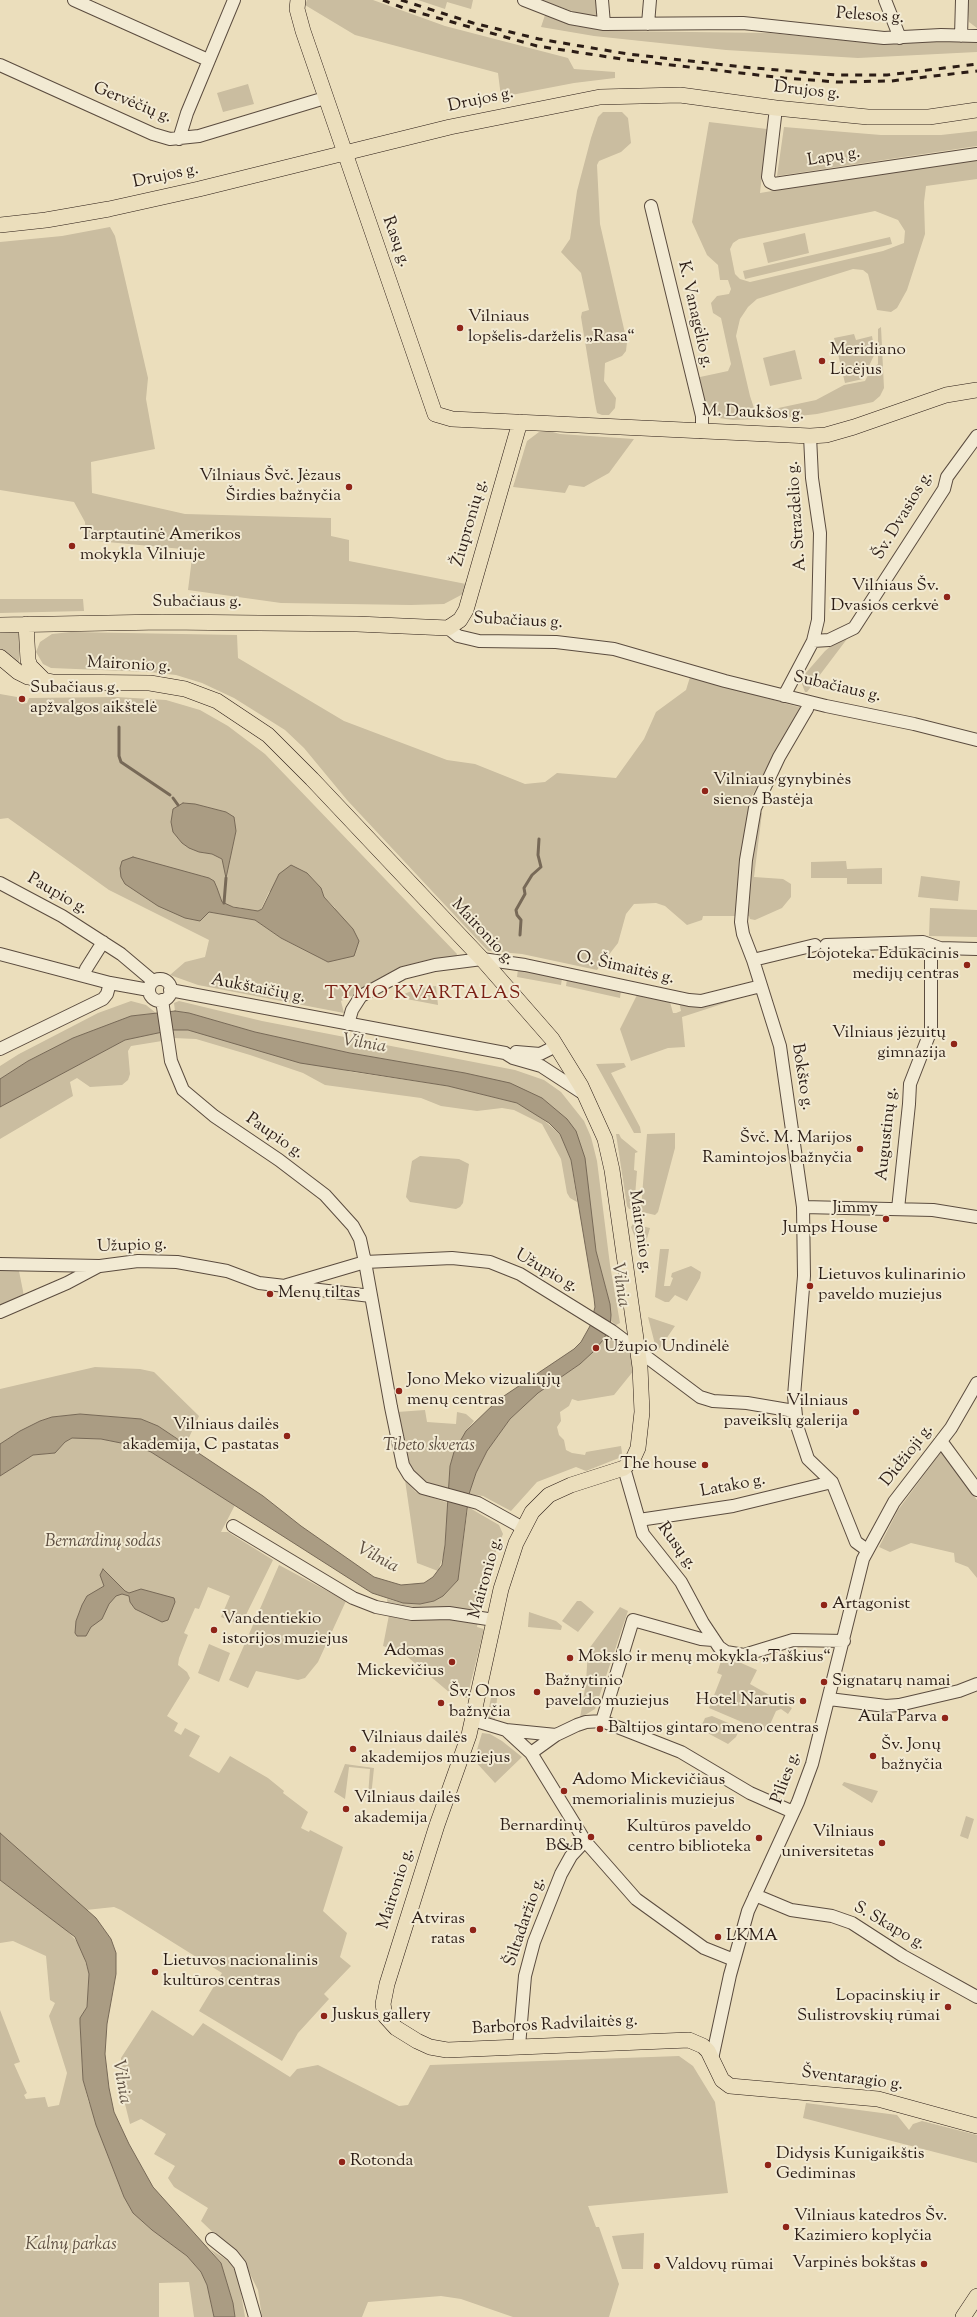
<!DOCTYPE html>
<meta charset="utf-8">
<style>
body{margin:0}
canvas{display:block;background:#ebdebc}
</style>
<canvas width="977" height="2317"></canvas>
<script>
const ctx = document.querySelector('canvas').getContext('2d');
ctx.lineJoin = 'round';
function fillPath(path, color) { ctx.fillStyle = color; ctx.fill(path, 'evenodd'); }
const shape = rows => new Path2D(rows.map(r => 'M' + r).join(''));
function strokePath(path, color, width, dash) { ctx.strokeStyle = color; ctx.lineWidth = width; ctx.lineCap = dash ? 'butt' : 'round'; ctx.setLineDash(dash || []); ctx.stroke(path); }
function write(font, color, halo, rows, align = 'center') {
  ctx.font = font + ' "Sorts Mill Goudy",serif'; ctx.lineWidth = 4; ctx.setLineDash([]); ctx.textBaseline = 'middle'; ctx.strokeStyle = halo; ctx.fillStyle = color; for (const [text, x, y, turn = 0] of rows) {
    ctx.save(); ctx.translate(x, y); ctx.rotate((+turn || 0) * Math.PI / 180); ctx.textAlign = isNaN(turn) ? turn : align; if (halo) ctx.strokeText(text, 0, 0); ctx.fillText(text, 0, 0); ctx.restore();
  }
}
const green = shape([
 [307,0,373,0,445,26,568,58,574,69,615,72,615,78,574,83,501,97,498,73,355,35,305,5],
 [418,0,473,0,471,9,447,2,445,9],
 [540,0,596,0,599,11,595,16,590,17],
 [967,0,977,0,977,28,969,22],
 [545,15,575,26,613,31,769,33,882,44,945,40,974,42,977,42,977,52,858,58,726,50,594,36,541,27],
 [248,84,254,104,223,112,217,93],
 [603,112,622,112,628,118,631,143,621,152,599,161,597,165,600,224,627,342,626,351,622,356,605,363,604,381,616,398,615,408,609,415,602,415,597,413,595,403,581,317,582,312,589,310,581,273,561,252,570,239,577,191,591,138,598,117],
 [709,122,767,129,760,193,977,157,977,179,926,186,924,202,925,234,907,290,897,308,891,312,877,310,868,274,863,270,853,269,757,299,748,307,740,319,736,336,750,396,754,408,769,410,816,400,844,385,865,381,870,371,878,364,878,329,881,327,884,388,880,396,873,402,817,414,781,418,733,420,719,418,702,404,697,379,700,377,728,371,731,364,721,318,713,313,711,303,717,296,729,294,731,289,728,280,720,280,718,265,707,255,692,222],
 [875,211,898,220,905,231,904,243,883,251,750,282,740,279,735,274,730,249,733,243,739,239],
 [784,127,881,135,941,135,977,131,977,146,777,176],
 [110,227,115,236,148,378,146,399,155,449,91,462,92,493,185,514,331,518,331,536,349,540,349,561,466,584,463,594,444,604,411,605,281,603,188,590,193,550,86,540,85,522,74,502,0,490,0,242,62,236],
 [805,233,809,253,768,263,763,243],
 [890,237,892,244,745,279,743,271],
 [854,334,856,340,872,336,875,353,863,379,845,383,834,338],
 [795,350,802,379,770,386,763,358],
 [549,431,560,434,634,439,609,473,584,487,569,485,565,493,513,487,527,441,539,432],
 [0,599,83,599,84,611,0,613],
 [0,631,16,631,19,634,19,663,0,650],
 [71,632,237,635,238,658,344,721,447,760,475,764,525,784,545,782,557,773,616,778,644,739,656,712,686,690,690,677,802,708,803,709,747,804,762,813,754,877,783,879,791,884,791,897,782,908,755,920,750,919,749,916,703,916,702,920,687,925,665,906,656,903,634,904,626,914,618,943,597,970,522,954,488,951,347,800,304,748,285,730,234,698,202,683,176,675,150,672,51,668,43,664,36,652,40,642,52,634],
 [847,639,807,692,805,692,802,684,804,675,825,651,832,645],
 [0,694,17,697,17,701,22,704,27,703,29,698,117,697,166,700,200,710,228,726,265,754,457,954,456,957,363,991,341,1001,344,1013,198,985,170,975,185,962,205,957,209,940,109,890,8,818,0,819],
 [183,803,195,804,226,812,236,831,226,877,222,859,212,854,199,852,182,843,171,822,173,809],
 [307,873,321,888,324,897,335,908,328,962,281,938,255,920,209,912,200,921,200,875,214,881,222,902,226,905,258,911,261,909,269,892],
 [846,861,847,869,882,868,882,884,847,884,847,878,811,878,811,862],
 [921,876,960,881,958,901,918,897],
 [930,908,977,910,977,937,929,936],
 [518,969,562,978,561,985,517,977],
 [567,979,621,991,620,998,566,986],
 [436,986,438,1005,396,997,417,989],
 [756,993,682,1017,685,1047,668,1048,631,1061,620,1029,637,995,670,1002,673,1013,676,1013,681,1011,679,1002],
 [131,1001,146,1005,156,1013,132,1016,73,1038,28,1061,0,1079,0,1066,19,1054,98,1013],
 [179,1001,262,1021,515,1070,544,1080,561,1092,584,1121,591,1137,597,1161,610,1265,620,1323,616,1325,611,1321,610,1304,596,1251,590,1211,585,1158,567,1120,542,1098,510,1084,465,1073,350,1053,255,1032,189,1013,175,1011,174,1003],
 [172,1030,188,1030,352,1072,448,1086,517,1103,534,1112,560,1134,571,1160,577,1202,570,1198,567,1193,561,1159,542,1124,514,1110,502,1108,477,1111,441,1106,421,1098,325,1085,303,1073,250,1055,196,1039,173,1038],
 [161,1032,162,1041,131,1046,128,1051,130,1074,128,1080,122,1085,90,1087,77,1078,70,1082,73,1096,0,1139,0,1107,125,1040],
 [624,1063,626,1067,611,1073,640,1127,641,1133,634,1133,596,1064],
 [675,1133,675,1148,658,1212,655,1215,642,1212,641,1208,647,1134],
 [616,1134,619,1134,621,1138,638,1152,635,1153,634,1170,637,1171,634,1209,629,1209,627,1206],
 [420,1156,459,1159,469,1164,463,1203,460,1207,456,1209,410,1202,406,1197,412,1161],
 [633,1224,650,1228,642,1256,631,1227],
 [660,1249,669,1249,664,1286,670,1286,673,1278,671,1277,672,1273,691,1266,701,1272,700,1278,687,1301,675,1295,669,1302,665,1302,655,1297],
 [0,1271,19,1271,24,1296,0,1306],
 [648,1317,675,1326,657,1352,649,1321],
 [606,1335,621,1343,633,1354,635,1369,614,1395,578,1401,572,1399,569,1406,560,1412,561,1421,557,1427,559,1435,564,1440,566,1450,572,1453,585,1455,586,1452,621,1446,622,1453,619,1458,586,1471,576,1467,537,1482,511,1511,483,1496,469,1494,476,1473,487,1451,510,1419,538,1393,580,1364,593,1352],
 [95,1367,140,1369,154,1372,199,1416,186,1444,158,1426,141,1419,81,1414,52,1417,40,1421,20,1431,0,1444,0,1389],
 [425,1410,427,1422,456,1424,457,1412,466,1414,474,1421,466,1431,450,1466,449,1491,428,1484,417,1477,407,1460,397,1412],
 [85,1437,122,1442,151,1452,235,1505,221,1532,228,1532,273,1560,241,1625,221,1617,230,1596,208,1587,199,1609,195,1608,184,1633,188,1635,179,1658,178,1665,187,1672,190,1678,167,1716,178,1723,174,1731,181,1735,185,1728,200,1736,189,1756,219,1773,230,1756,268,1778,284,1791,283,1793,308,1812,301,1828,309,1832,310,1830,343,1847,323,1911,347,1933,340,1957,351,1966,324,1994,329,1999,298,2033,282,2061,199,2011,222,1973,121,1910,114,1907,86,1910,0,1833,0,1476,33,1455,55,1453,65,1442,72,1438],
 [941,1452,977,1500,977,1578,968,1567,955,1562,954,1553,911,1543,890,1552,879,1547,898,1510],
 [405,1480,416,1492,448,1503,444,1554,438,1571,417,1563],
 [468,1507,499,1525,503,1534,486,1576,477,1627,484,1629,467,1698,450,1693,403,1653,383,1646,389,1615,387,1599,403,1603,420,1604,434,1601,443,1596,458,1580],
 [279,1565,346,1601,318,1662,305,1678,298,1680,256,1671,248,1688,229,1680],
 [577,1601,581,1601,594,1612,578,1632,562,1621],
 [620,1607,628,1611,595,1709,580,1718,586,1682,588,1650],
 [529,1612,556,1621,562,1626,561,1630,528,1627],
 [209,1644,230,1653,219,1682,198,1673],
 [723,1655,757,1670,750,1684,792,1708,788,1714,781,1709,776,1711,768,1729,763,1731,709,1708,722,1675,717,1673],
 [493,1688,498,1689,495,1719,487,1717],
 [712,1716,740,1728,736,1737,728,1744,700,1729,705,1718],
 [482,1733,490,1734,502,1741,522,1757,495,1783,474,1760],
 [345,1764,374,1768,371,1797,368,1796,370,1769,349,1767,345,1799,334,1792],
 [844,1782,878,1791,872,1803,842,1785],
 [966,1816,974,1819,968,1839,960,1836],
 [0,1880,64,1927,80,1945,89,1974,87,2007,80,2018,80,2023,83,2080,88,2100,124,2197,133,2212,152,2230,187,2256,201,2272,207,2285,214,2317,194,2317,189,2282,159,2283,159,2317,0,2317,0,2010,20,2062,14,2064,27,2093,24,2095,26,2099,45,2097,48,2107,59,2105,67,2073,49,2016,55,2003,50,2000,46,1956,13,1941,0,1943],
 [152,2010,193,2036,203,2023,290,2077,297,2069,318,2065,399,2106,408,2105,430,2065,679,2056,693,2066,715,2102,728,2193,588,2206,596,2227,599,2227,619,2284,609,2317,513,2317,461,2299,441,2296,368,2302,362,2317,262,2317,258,2290,244,2262,201,2221,208,2208,174,2187,168,2178,175,2166,154,2154,166,2134,141,2119,130,2124,121,2088,121,2058],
 [806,2103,897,2115,909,2130,913,2124,922,2121,977,2135,977,2163,803,2118],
 [644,2233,643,2269,622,2269,612,2236],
 [210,2249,230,2262,238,2276,245,2317,235,2317,233,2303,221,2263]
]);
const water = shape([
 [183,803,195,804,226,812,234,817,236,831,226,878,222,859,212,854,199,852,189,848,182,843,173,832,171,822,173,809,183,803],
 [133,857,209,878,214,881,217,888,222,902,233,907,258,911,262,909,279,874,291,865,307,873,321,888,324,897,353,929,359,941,354,956,328,962,281,938,255,920,209,912,200,921,185,918,158,906,125,884,121,877,120,868,122,861,133,857],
 [175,1011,189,1013,255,1032,350,1053,465,1073,510,1083,542,1098,567,1119,576,1131,585,1158,596,1251,610,1304,611,1315,610,1327,603,1340,593,1352,580,1364,538,1393,510,1419,487,1451,476,1473,469,1494,458,1580,443,1596,434,1601,420,1604,403,1603,372,1593,151,1452,136,1446,101,1439,72,1438,65,1442,55,1453,33,1455,0,1476,0,1444,20,1431,40,1421,52,1417,80,1414,141,1419,158,1426,263,1496,301,1526,374,1577,401,1585,424,1583,433,1577,442,1565,445,1545,450,1466,454,1452,466,1431,498,1400,574,1349,581,1342,590,1326,595,1307,594,1298,571,1160,560,1134,549,1123,517,1103,448,1086,300,1063,188,1030,172,1030,125,1040,0,1107,0,1079,28,1061,73,1038,131,1016,175,1011],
 [103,1569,125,1591,129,1593,141,1589,174,1598,175,1602,168,1620,162,1622,135,1609,130,1602,129,1596,122,1594,116,1596,109,1604,102,1619,91,1627,86,1636,77,1636,75,1633,76,1621,82,1605,87,1596,104,1586,100,1575,103,1569],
 [0,1833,96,1918,111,1939,116,1953,116,1974,107,2024,105,2054,109,2088,114,2112,129,2144,153,2187,221,2263,233,2303,235,2317,214,2317,207,2285,201,2272,187,2256,152,2230,133,2213,124,2197,96,2125,83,2080,80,2023,80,2018,87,2007,89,1974,86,1962,75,1937,0,1880,0,1833]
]);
const stream = shape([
 [119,727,119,756,121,762,170,795],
 [173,798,178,805],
 [224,903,226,878],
 [520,935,521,920,517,915,516,910,525,894,524,888,532,875,541,867,538,855,539,839]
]);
const minor = shape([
 [74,0,208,60],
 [524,0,570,18,604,24,743,23,884,38,941,35,977,36],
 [602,0,604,24],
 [885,0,900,38],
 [648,24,650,0],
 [961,36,962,0],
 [0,65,153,134,170,139,199,136,325,98],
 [776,108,768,177,770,182,774,184,977,154],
 [179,139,187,113,234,0],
 [651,206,702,416,702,432],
 [448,628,458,636,479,641,556,642,614,649,725,681,826,706,914,724,977,740],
 [813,641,829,640,854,628,944,489,947,477,977,436],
 [784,696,813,641,818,620,820,533,812,478,810,436],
 [809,702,807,709,779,757,755,808,746,860,741,922,743,934,753,960,780,1046,803,1207,804,1276,794,1396,797,1426,808,1459,832,1482,856,1542,867,1550],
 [0,883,62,916,121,954,153,981],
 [826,945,923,942,940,948,977,949],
 [0,954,110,983,149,990],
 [753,960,815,945],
 [84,976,86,969,103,942],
 '149 990a11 11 0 1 1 22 0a11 11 0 1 1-22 0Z',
 [170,990,505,1053,513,1058,541,1066,584,1094],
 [162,1000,171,1061,183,1090,214,1116,279,1160,325,1195,353,1226,360,1239,365,1262,391,1407,403,1465,409,1475,423,1488,478,1503,523,1528],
 [348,1024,352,1010,361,996,403,973,435,965,482,959,525,965,689,1000,701,1001,761,986],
 [0,1049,103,999,107,994,110,983],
 [516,1052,540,1054,556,1046],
 [803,1207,933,1210,977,1217],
 [898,1209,909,1104,910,1084,931,1030,931,946],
 [0,1264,100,1266,138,1261,177,1262,227,1271,259,1283,371,1296],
 [287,1285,365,1262,452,1258,490,1262,520,1274,612,1331,700,1397,713,1401,747,1403,794,1411],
 [0,1312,67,1283,99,1266],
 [941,1441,977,1490],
 [624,1468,643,1534,681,1582,703,1623,719,1647,726,1652,744,1655,793,1640,844,1641],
 [639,1520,733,1506,832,1482],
 [233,1526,353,1598,376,1607,412,1614,449,1613,494,1620],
 [829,1699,886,1706,899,1705,959,1691,977,1684],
 [473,1720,506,1730,556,1735],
 [602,1721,633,1620,701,1639,713,1640],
 [506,1730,531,1753,585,1841,636,1899,704,1948,734,1960],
 [531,1753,556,1735,577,1725,586,1722,602,1721,681,1752,750,1793,793,1812],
 [755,1895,791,1910,832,1916,852,1923,903,1956,977,1997],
 [519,2046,525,1976,534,1942,561,1874,571,1856,585,1841],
 [712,2059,730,1975,748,1911,798,1802,812,1764,863,1559,894,1502,951,1428,977,1383],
 [212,2239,232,2255,240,2265,255,2317]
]);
const major = shape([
 [298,0,297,9,303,31,435,414,452,419,810,436,826,435,854,427,946,395,977,390],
 [0,225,46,220,109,209,199,189,450,127,600,97,680,95,776,108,868,117,929,117,977,110],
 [26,624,28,660,30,666,43,679],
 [0,625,162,622,357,624,448,628,460,620,466,610,520,422],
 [0,657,18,672,28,677,53,682,150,683,185,689,217,701,268,735,312,779,482,959,552,1039,581,1086,605,1139,612,1170,640,1367,642,1412,638,1448,633,1459,624,1468,571,1485,549,1495,532,1512,516,1543,501,1589,469,1735,437,1825,387,1984,383,2004,385,2016,396,2028,417,2041,430,2047,447,2050,689,2040,703,2046,708,2051,722,2080,730,2086,878,2099,977,2126],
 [963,2317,977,2296]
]);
const rail = shape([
 [383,0,406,9,537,46,628,60,784,78,837,82,891,81,977,71],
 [401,0,473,23,539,39,628,54,743,67,836,75,887,75,977,64]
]);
const markers = [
 [460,328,4,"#8f2418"],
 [822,361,4,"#8f2418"],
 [349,487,4,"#8f2418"],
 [72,546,4,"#8f2418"],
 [947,597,4,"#8f2418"],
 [22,699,4,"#8f2418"],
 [705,791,4,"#8f2418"],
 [967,965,4,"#8f2418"],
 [954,1044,4,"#8f2418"],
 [860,1149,4,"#8f2418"],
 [886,1219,4,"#8f2418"],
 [810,1286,4,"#8f2418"],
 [270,1294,4,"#8f2418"],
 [596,1348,4,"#8f2418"],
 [399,1391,4,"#8f2418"],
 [856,1412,4,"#8f2418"],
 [287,1436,4,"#8f2418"],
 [705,1465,4,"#8f2418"],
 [824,1605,4,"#8f2418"],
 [214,1630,4,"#8f2418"],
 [570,1658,4,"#8f2418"],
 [452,1662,4,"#8f2418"],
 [824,1682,4,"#8f2418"],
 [537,1692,4,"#8f2418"],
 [803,1701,4,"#8f2418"],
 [441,1703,4,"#8f2418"],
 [945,1718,4,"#8f2418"],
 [600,1729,4,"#8f2418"],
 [353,1749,4,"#8f2418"],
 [873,1756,4,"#8f2418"],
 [564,1791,4,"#8f2418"],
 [346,1809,4,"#8f2418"],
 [591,1837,4,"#8f2418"],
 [759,1838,4,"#8f2418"],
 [882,1843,4,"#8f2418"],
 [473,1930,4,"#8f2418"],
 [718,1937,4,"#8f2418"],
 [155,1972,4,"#8f2418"],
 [948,2007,4,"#8f2418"],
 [324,2016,4,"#8f2418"],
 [342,2162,4,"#8f2418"],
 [768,2165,4,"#8f2418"],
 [786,2227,4,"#8f2418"],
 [924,2264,4,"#8f2418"],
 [657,2266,4,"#8f2418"]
];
const streetNames = [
 ["Pelesos g.",870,17,4],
 ["Drujos g.",807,92,6],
 ["Drujos g.",481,101,-12],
 ["Gervėčių g.",132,104,22],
 ["Lapų g.",834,158,-9],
 ["Drujos g.",166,177,-12],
 ["Rasų g.",395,242,70],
 ["K. Vanagėlio g.",694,315,77],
 ["M. Daukšos g.",753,414,2],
 ["A. Strazdelio g.",798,516,-94],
 ["Šv. Dvasios g.",904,516,-59],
 ["Žiupronių g.",471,523,-74],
 ["Subačiaus g.",197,603],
 ["Subačiaus g.",518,622,3],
 ["Maironio g.",129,666,3],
 ["Subačiaus g.",837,688,13],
 ["Paupio g.",57,895,30],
 ["Maironio g.",482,933,47],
 ["O. Šimaitės g.",625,969,13],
 ["Aukštaičių g.",258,990,11],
 ["Bokšto g.",801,1077,81],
 ["Augustinų g.",888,1134,-84],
 ["Paupio g.",274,1137,35],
 ["Maironio g.",639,1232,82],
 ["Užupio g.",132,1247,-2],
 ["Užupio g.",546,1272,30],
 ["Didžioji g.",908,1456,-52],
 ["Latako g.",733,1487,-11],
 ["Rusų g.",676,1547,54],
 ["Maironio g.",487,1578,-74],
 ["Pilies g.",787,1778,-70],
 ["Maironio g.",397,1889,-72],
 ["Šiltadaržio g.",526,1922,-71],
 ["S. Skapo g.",889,1927,30],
 ["Barboros Radvilaitės g.",555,2026,-3],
 ["Šventaragio g.",852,2080,7]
];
const poiNames = [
 ["Vilniaus",468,318],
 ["lopšelis-darželis „Rasa“",468,338],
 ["Meridiano",830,351],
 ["Licėjus",830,371],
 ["Vilniaus Švč. Jėzaus",341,477,"right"],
 ["Širdies bažnyčia",341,497,"right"],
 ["Tarptautinė Amerikos",80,536],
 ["mokykla Vilniuje",80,556],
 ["Vilniaus Šv.",939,587,"right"],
 ["Dvasios cerkvė",939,607,"right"],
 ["Subačiaus g.",30,689],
 ["apžvalgos aikštelė",30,709],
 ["Vilniaus gynybinės",713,781],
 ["sienos Bastėja",713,801],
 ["Lojoteka. Edukacinis",959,955,"right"],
 ["medijų centras",959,975,"right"],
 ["Vilniaus jėzuitų",946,1034,"right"],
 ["gimnazija",946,1054,"right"],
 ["Švč. M. Marijos",852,1139,"right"],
 ["Ramintojos bažnyčia",852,1159,"right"],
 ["Jimmy",878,1209,"right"],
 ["Jumps House",878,1229,"right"],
 ["Lietuvos kulinarinio",818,1276],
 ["paveldo muziejus",818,1296],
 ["Menų tiltas",278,1294],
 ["Užupio Undinėlė",604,1348],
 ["Jono Meko vizualiųjų",407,1381],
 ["menų centras",407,1401],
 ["Vilniaus",848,1402,"right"],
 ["paveikslų galerija",848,1422,"right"],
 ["Vilniaus dailės",279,1426,"right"],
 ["akademija, C pastatas",279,1446,"right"],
 ["The house",697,1465,"right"],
 ["Artagonist",832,1605],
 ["Vandentiekio",222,1620],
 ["istorijos muziejus",222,1640],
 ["Adomas",444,1652,"right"],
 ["Mickevičius",444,1672,"right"],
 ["Mokslo ir menų mokykla „Taškius“",578,1658],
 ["Bažnytinio",545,1682],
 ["paveldo muziejus",545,1702],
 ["Signatarų namai",832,1682],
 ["Šv. Onos",449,1693],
 ["bažnyčia",449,1713],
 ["Hotel Narutis",795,1701,"right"],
 ["Aula Parva",937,1718,"right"],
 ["Baltijos gintaro meno centras",608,1729],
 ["Vilniaus dailės",361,1739],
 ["akademijos muziejus",361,1759],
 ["Šv. Jonų",881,1746],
 ["bažnyčia",881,1766],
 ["Adomo Mickevičiaus",572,1781],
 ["memorialinis muziejus",572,1801],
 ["Vilniaus dailės",354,1799],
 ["akademija",354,1819],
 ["Bernardinų",583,1827,"right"],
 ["B&B",583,1847,"right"],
 ["Kultūros paveldo",751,1828,"right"],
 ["centro biblioteka",751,1848,"right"],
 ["Vilniaus",874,1833,"right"],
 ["universitetas",874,1853,"right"],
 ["Atviras",465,1920,"right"],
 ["ratas",465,1940,"right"],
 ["LKMA",726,1937],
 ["Lietuvos nacionalinis",163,1962],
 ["kultūros centras",163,1982],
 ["Lopacinskių ir",940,1997,"right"],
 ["Sulistrovskių rūmai",940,2017,"right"],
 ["Juskus gallery",332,2016],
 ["Didysis Kunigaikštis",776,2155],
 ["Gediminas",776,2175],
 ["Rotonda",350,2162],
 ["Vilniaus katedros Šv.",794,2217],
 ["Kazimiero koplyčia",794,2237],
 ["Varpinės bokštas",916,2264,"right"],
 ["Valdovų rūmai",665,2266]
];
const parkNames = [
 ["Tibeto skveras",429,1447],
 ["Bernardinų sodas",103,1543],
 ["Kalnų parkas",71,2246]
];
const waterNames = [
 ["Vilnia",364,1045,9],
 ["Vilnia",619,1285,81],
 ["Vilnia",377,1559,28],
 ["Vilnia",120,2082,80]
];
const quarterNames = [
 ["TYMO KVARTALAS",423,995]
];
fillPath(green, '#cabda0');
fillPath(water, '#aa9c83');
strokePath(water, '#776957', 1);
strokePath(stream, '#776957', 3);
strokePath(minor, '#5b4c3f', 14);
strokePath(major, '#2b1c15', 16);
strokePath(minor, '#f2ead3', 12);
strokePath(major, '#ebdebc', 15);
strokePath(rail, '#2b1c15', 3, [7, 7]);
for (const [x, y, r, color] of markers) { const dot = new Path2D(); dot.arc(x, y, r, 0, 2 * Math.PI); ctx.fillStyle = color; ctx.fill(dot); strokePath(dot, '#f2ead3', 1.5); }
write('17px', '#2b1c15', '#f2ead3', streetNames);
write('17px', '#2b1c15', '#f2ead3', poiNames, 'left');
write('italic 17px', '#5b4c3f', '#f2ead3', parkNames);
write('italic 18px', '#5e4f41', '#f2ead3', waterNames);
ctx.letterSpacing = '1px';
write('19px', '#7a1f14', '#f2ead3', quarterNames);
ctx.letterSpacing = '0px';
</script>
